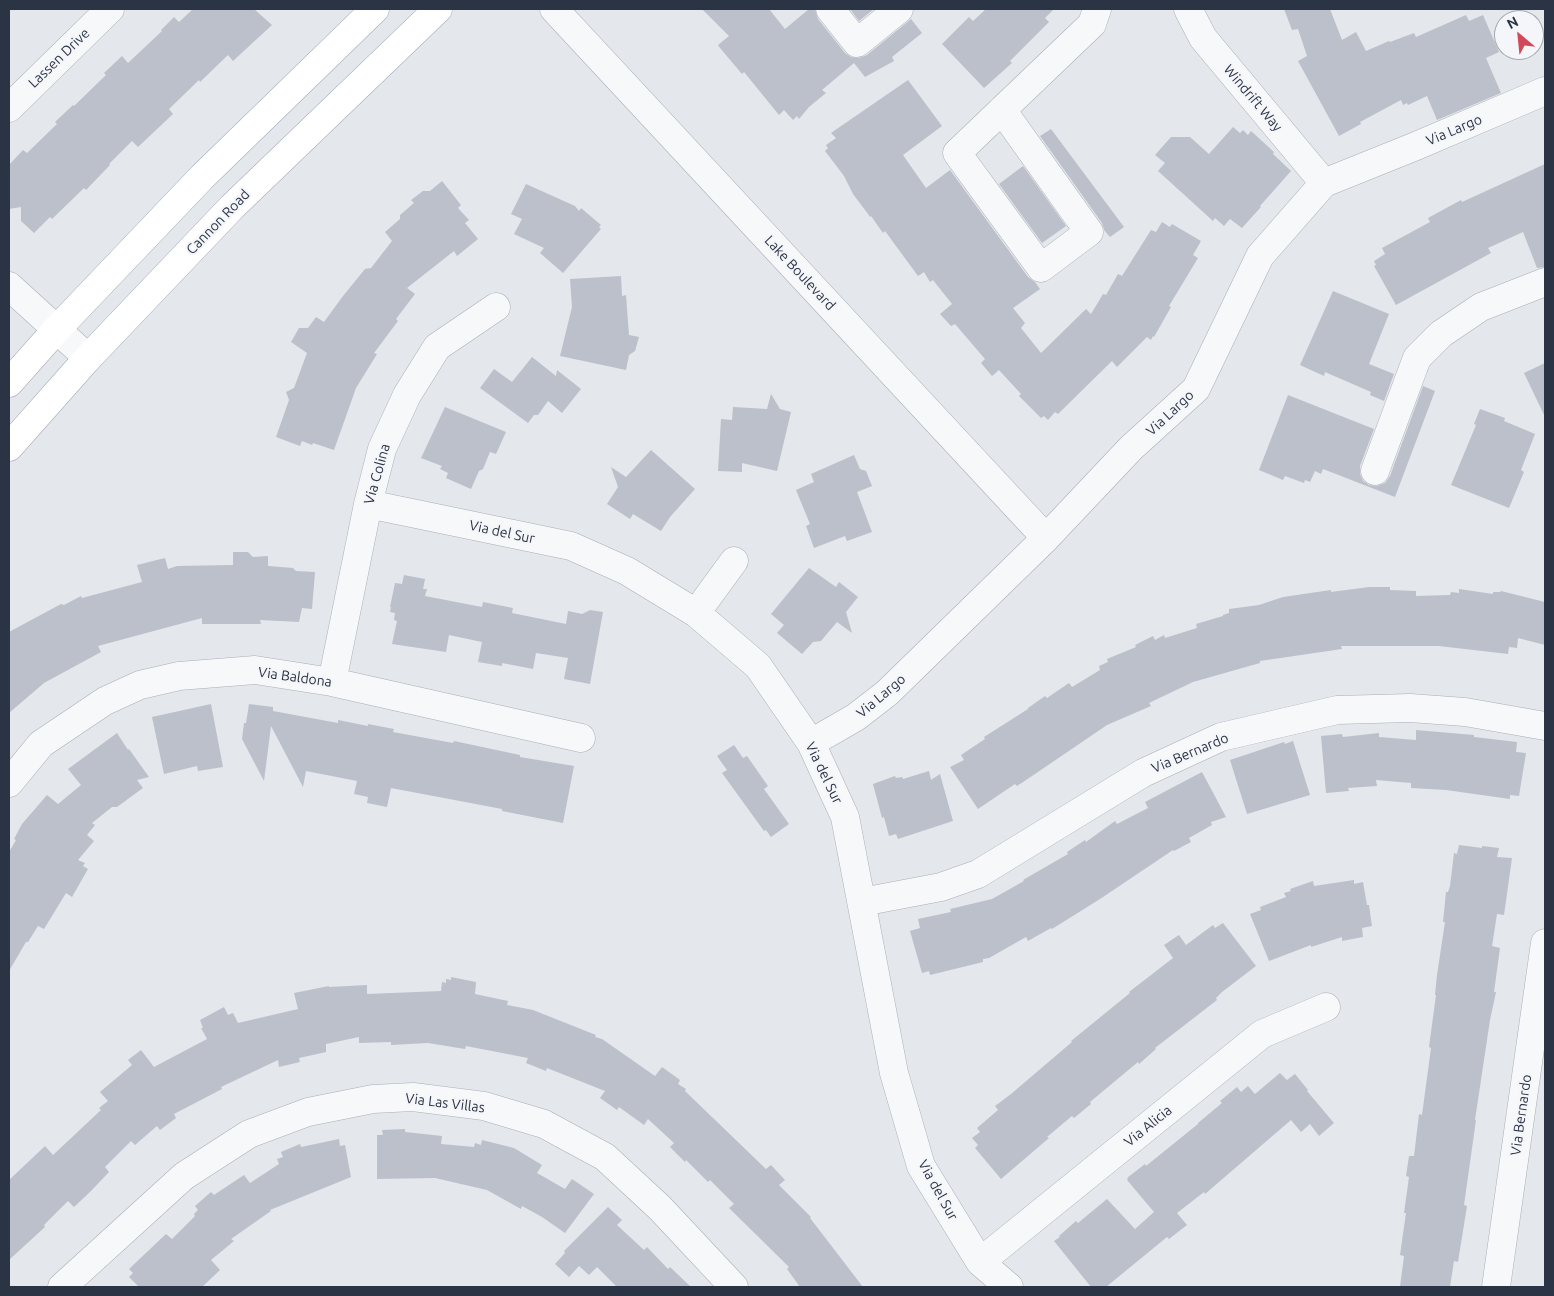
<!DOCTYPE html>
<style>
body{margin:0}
#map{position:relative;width:1554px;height:1296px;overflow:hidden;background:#e4e7ec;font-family:Ubuntu,sans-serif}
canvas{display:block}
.frame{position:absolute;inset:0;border:10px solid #2b3445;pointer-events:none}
.north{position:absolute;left:1494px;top:10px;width:50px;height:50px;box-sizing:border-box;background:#f4f6f9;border:1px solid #a4a8b1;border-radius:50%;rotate:332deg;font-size:14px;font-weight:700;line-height:20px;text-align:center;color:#2b3445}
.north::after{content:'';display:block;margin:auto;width:18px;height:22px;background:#d1495b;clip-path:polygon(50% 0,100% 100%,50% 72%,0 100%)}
</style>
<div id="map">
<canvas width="1554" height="1296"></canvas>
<div class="frame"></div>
<div class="north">N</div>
</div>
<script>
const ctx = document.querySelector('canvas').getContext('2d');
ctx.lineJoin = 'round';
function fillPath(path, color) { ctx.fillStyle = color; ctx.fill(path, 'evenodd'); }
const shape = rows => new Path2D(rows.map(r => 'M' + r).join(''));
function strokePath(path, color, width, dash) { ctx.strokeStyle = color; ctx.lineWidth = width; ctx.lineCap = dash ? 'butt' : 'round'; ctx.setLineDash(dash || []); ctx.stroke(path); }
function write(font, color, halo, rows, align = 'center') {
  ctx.font = font + ' Ubuntu,sans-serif'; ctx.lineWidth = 4.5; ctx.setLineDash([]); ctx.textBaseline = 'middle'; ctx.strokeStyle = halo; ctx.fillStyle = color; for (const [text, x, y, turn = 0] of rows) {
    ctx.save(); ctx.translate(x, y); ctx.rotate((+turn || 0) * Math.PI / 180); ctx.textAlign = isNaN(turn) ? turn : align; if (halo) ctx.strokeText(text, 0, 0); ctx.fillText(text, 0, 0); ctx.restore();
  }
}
const building = shape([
 [193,9,254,9,272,25,233,61,228,55,200,82,199,80,169,109,173,114,138,147,132,141,109,164,110,165,86,190,84,188,52,219,50,217,34,233,21,221,21,207,9,209,9,165,23,150,27,153,57,124,55,122,73,105,74,106,106,75,104,73,122,56,128,63,162,31,161,30,174,17,179,22],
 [702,9,769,9,785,29,809,9,815,9,818,19,845,53,851,57,859,58,867,55,911,19,922,33,892,57,894,61,865,77,854,63,822,90,826,93,809,107,799,119,797,116,793,120,784,110,779,115,744,72,742,74,720,48,718,45,729,36],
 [850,9,874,9,859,21],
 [986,9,1054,9,1045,18,1049,22,1010,61,1012,63,984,88,942,44,969,17,973,21],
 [1284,9,1330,9,1342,40,1356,32,1366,51,1389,41,1390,42,1414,33,1416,37,1466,15,1469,21,1483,15,1499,52,1486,58,1501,93,1437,120,1427,96,1408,105,1407,103,1403,105,1401,100,1360,122,1361,124,1339,136,1298,61,1307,56,1298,29,1292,30],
 [908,80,942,126,903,155,926,188,950,170,1028,277,1035,282,1040,289,1013,308,1025,323,1021,328,1041,353,1086,309,1091,314,1103,294,1106,295,1118,274,1122,276,1151,230,1156,232,1162,222,1170,227,1172,224,1201,241,1193,255,1198,258,1169,306,1171,307,1154,337,1153,336,1151,340,1147,337,1117,367,1112,361,1058,414,1055,412,1048,420,1044,416,1041,418,1019,396,1021,394,999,370,992,376,981,363,985,359,955,324,951,326,940,314,952,304,933,280,930,282,924,272,918,276,885,231,883,233,871,216,870,217,868,214,853,194,844,176,825,151,828,148,826,145,836,138,831,133],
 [1233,127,1240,133,1243,130,1248,135,1251,131,1274,152,1273,154,1291,171,1260,206,1261,207,1242,228,1230,219,1224,226,1215,218,1213,221,1158,171,1165,163,1155,155,1171,137,1190,137,1209,154],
 [1051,129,1124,227,1110,237,1104,230,1102,223,1040,136],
 [1545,164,1545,267,1537,268,1523,232,1488,248,1491,253,1396,305,1374,266,1376,265,1374,261,1385,254,1382,248,1430,222,1428,218,1461,200,1462,202],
 [1023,166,1066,226,1042,243,999,184],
 [442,181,461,205,458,208,469,220,465,223,478,239,457,256,454,251,407,288,415,294,396,319,398,321,374,353,377,354,356,388,334,450,313,443,312,445,302,441,300,446,276,437,289,400,286,392,294,388,307,353,291,342,299,328,308,328,316,317,324,322,343,296,365,269,371,268,392,241,385,232,400,219,400,215,414,203,411,200,423,191,430,191],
 [526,184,575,206,579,211,581,208,601,225,599,227,601,229,563,273,540,253,544,248,514,234,522,219,511,214],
 [621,276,622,296,626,295,629,335,639,337,635,351,629,355,626,370,560,356,572,307,570,279],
 [1333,291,1389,314,1369,364,1394,374,1384,401,1370,395,1371,392,1325,372,1324,376,1300,365],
 [532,357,556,376,557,370,581,389,562,413,548,401,538,415,534,415,528,423,480,388,494,369,512,382],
 [1545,363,1545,417,1524,373],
 [1423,386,1435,391,1395,497,1323,469,1321,474,1315,471,1310,482,1305,480,1304,483,1285,476,1283,480,1259,470,1288,395,1374,429,1360,466,1360,474,1363,481,1369,485,1377,486,1385,483,1390,476],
 [771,394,780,409,791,412,777,471,742,463,742,472,718,471,721,419,732,420,733,407,767,409],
 [445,407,506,432,496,454,490,452,483,469,479,471,471,489,446,478,448,473,440,469,442,466,421,458],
 [1480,409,1505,418,1504,421,1535,434,1521,470,1524,472,1509,508,1451,485,1476,425,1474,424],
 [651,450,695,489,670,517,661,531,633,514,630,519,607,504,618,487,611,467,626,477],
 [854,455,860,469,866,471,872,486,857,492,872,532,847,541,845,536,814,548,806,526,810,524,796,490,814,482,811,474],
 [233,552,248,552,253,557,268,556,268,566,293,568,296,571,315,572,312,609,302,608,299,622,260,620,261,624,202,624,202,618,98,646,101,652,44,683,9,713,9,632,61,604,64,605,81,596,82,598,142,582,137,565,165,558,168,569,177,566,233,565],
 [809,568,836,587,839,582,858,597,846,612,852,633,837,622,821,641,813,642,802,654,777,633,784,625,771,614],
 [404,575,425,579,423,589,427,589,425,596,482,607,483,602,513,608,512,613,566,624,568,611,582,614,590,610,603,612,590,684,564,679,568,658,536,653,533,669,502,663,502,666,478,662,482,642,449,635,446,652,392,644,397,621,394,620,395,613,390,612,391,607,390,607,395,583,402,584],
 [1369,587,1390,587,1390,590,1416,591,1416,596,1450,595,1451,592,1459,593,1459,589,1493,594,1493,592,1500,592,1501,591,1545,602,1545,645,1518,638,1517,648,1509,647,1508,654,1439,646,1341,646,1342,649,1260,661,1260,663,1193,682,1149,703,1151,706,1107,725,1035,774,1017,786,1015,784,978,809,950,767,964,760,961,755,985,739,984,737,1028,709,1028,708,1045,696,1047,698,1069,683,1072,687,1100,670,1099,666,1108,662,1107,659,1136,647,1135,645,1153,636,1155,640,1164,635,1165,638,1197,628,1196,624,1223,616,1223,615,1229,613,1229,609,1259,605,1283,597,1331,590,1331,592],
 [211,704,223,767,198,771,197,766,164,774,152,717],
 [249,704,273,707,273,711,338,723,338,720,368,726,368,724,394,729,393,732,453,743,454,741,520,755,520,757,574,766,563,823,502,811,502,809,391,788,387,807,367,803,368,797,354,794,357,781,306,771,303,787,271,726,264,781,242,739,244,723,246,723],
 [1416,730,1474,735,1474,737,1517,742,1516,752,1526,753,1519,796,1510,795,1510,799,1446,790,1411,788,1411,783,1376,780,1377,786,1348,788,1349,791,1326,793,1321,736,1342,734,1343,737,1379,733,1379,737,1416,740],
 [117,733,128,750,129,749,149,777,137,780,143,788,117,807,112,807,92,823,95,825,87,835,94,841,78,860,85,863,83,866,88,869,72,897,66,893,44,929,38,926,28,942,26,942,9,971,9,852,16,840,14,839,22,824,47,795,58,804,81,785,68,769],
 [1293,741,1310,795,1247,814,1230,760,1284,742,1285,744],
 [734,745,743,758,747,756,768,786,764,789,789,824,771,837,766,830,764,831,722,773,727,770,717,756],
 [929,771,931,780,940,774,953,821,898,839,896,834,889,836,884,817,882,818,873,784,895,776,896,778,902,777,903,779],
 [1202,772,1226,817,1211,822,1212,825,1189,838,1191,842,1174,851,1173,850,1100,899,1052,929,1051,928,1028,941,1026,937,989,958,983,959,983,962,930,975,929,971,922,973,910,931,920,928,918,919,951,912,950,909,992,899,1024,881,1023,880,1068,854,1067,852,1085,840,1086,842,1115,821,1117,824,1148,808,1145,802],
 [1459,845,1482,848,1482,846,1499,848,1497,857,1512,858,1504,915,1497,914,1492,946,1500,948,1494,992,1496,992,1490,1020,1475,1120,1476,1120,1464,1205,1467,1206,1458,1262,1454,1261,1450,1287,1400,1287,1404,1256,1400,1255,1406,1213,1404,1213,1409,1177,1406,1176,1409,1156,1414,1156,1419,1114,1422,1115,1431,1048,1429,1047,1436,995,1435,995,1437,975,1445,922,1443,922,1446,892,1448,892,1450,886,1454,853,1457,854],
 [1354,880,1354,884,1363,882,1367,905,1369,905,1372,926,1362,928,1363,937,1342,941,1342,937,1311,947,1311,945,1269,961,1250,914,1261,910,1260,907,1286,897,1284,893,1291,891,1290,889,1313,881,1314,886],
 [1223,923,1256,966,1222,992,1216,998,1217,1000,1155,1048,1156,1049,1139,1064,1138,1062,1090,1102,1091,1104,1074,1118,1072,1116,1047,1137,1049,1138,1001,1179,975,1148,978,1145,972,1138,980,1132,977,1128,998,1110,995,1106,1011,1094,1072,1042,1071,1041,1130,993,1129,992,1173,958,1164,945,1179,935,1186,945,1213,925,1215,928],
 [451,977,476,982,475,994,508,1001,507,1005,533,1010,596,1035,595,1037,602,1039,655,1076,662,1067,680,1080,678,1084,686,1089,685,1091,766,1169,771,1165,785,1180,779,1185,811,1217,810,1218,863,1287,800,1287,787,1269,789,1267,729,1208,734,1204,710,1180,708,1182,686,1160,685,1162,670,1147,674,1143,648,1119,644,1125,619,1107,617,1110,600,1098,605,1091,547,1068,546,1071,526,1063,528,1058,466,1046,465,1049,428,1043,391,1045,391,1042,359,1043,359,1037,326,1044,326,1052,299,1058,300,1062,279,1067,278,1060,221,1087,222,1089,174,1114,176,1118,160,1130,157,1126,135,1145,131,1141,105,1167,109,1172,90,1192,74,1207,68,1201,44,1225,45,1227,9,1260,9,1180,44,1147,45,1146,53,1155,101,1110,99,1108,108,1101,100,1092,132,1065,128,1060,141,1050,154,1067,207,1039,201,1028,203,1028,200,1020,224,1007,228,1015,233,1013,238,1023,298,1009,294,993,329,986,329,987,367,985,367,994,441,991,442,982,446,983,446,979,451,980],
 [1280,1073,1287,1080,1295,1074,1308,1090,1307,1091,1334,1123,1319,1136,1310,1124,1301,1132,1291,1120,1205,1194,1204,1192,1177,1213,1187,1225,1169,1239,1167,1237,1106,1287,1091,1287,1054,1241,1060,1237,1059,1236,1076,1221,1078,1223,1107,1199,1135,1229,1154,1212,1127,1180,1128,1179,1127,1178,1145,1164,1146,1166,1198,1124,1198,1123,1222,1103,1220,1101,1237,1087,1241,1092,1248,1086,1255,1094],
 [405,1129,405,1132,442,1136,441,1144,474,1147,475,1143,481,1145,482,1140,514,1148,542,1165,537,1173,565,1189,572,1179,594,1194,565,1233,542,1217,522,1206,521,1209,487,1190,435,1178,377,1179,377,1135,383,1135,382,1130],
 [339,1139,340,1146,345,1145,351,1177,270,1210,271,1211,231,1239,234,1241,211,1260,220,1270,202,1287,139,1287,129,1277,133,1273,129,1269,166,1234,172,1239,195,1216,194,1214,198,1210,195,1206,211,1192,214,1195,244,1175,250,1183,279,1164,277,1159,283,1157,281,1152,300,1144,301,1147],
 [608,1207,622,1220,617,1225,644,1250,647,1247,668,1269,670,1267,691,1287,617,1287,597,1267,589,1275,579,1266,569,1277,555,1264,565,1253,564,1251]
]);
const minor = shape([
 [554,9,1046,538],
 [830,9,857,43,899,9],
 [1188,9,1203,38,1324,183],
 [9,108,110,9],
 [1002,110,1089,232,1041,268,957,153,1092,24,1097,9],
 [9,286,88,358],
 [1375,471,1417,358,1441,334,1481,307,1545,282],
 [368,504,571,546,627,571,696,613,758,666,811,743,845,817,894,1073,921,1166,980,1262,1009,1287],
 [696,613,734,561],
 [332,682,368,504,382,449,407,395,437,347,496,307],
 [811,743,856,717,887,693,1046,538,1131,448,1196,389,1260,256,1324,183,1416,146,1545,91],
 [9,783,41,744,105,701,140,685,179,676,255,670,332,682,581,738],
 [862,902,941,887,978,874,1143,773,1221,737,1337,710,1410,708,1465,712,1545,726],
 [980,1262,1262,1034,1326,1007],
 [62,1287,184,1176,249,1134,308,1112,373,1099,413,1097,484,1106,544,1124,605,1157,660,1208,734,1287],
 [1496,1287,1545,943]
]);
const major = shape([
 [9,383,57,329,202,177,375,9],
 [9,447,88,358,232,207,438,9]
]);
const streetNames = [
 ["Lassen Drive",59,58,-44],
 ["Windrift Way",1253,98,50],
 ["Via Largo",1454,130,-23],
 ["Cannon Road",218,222,-46],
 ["Lake Boulevard",800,273,47],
 ["Via Largo",1170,413,-43],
 ["Via Colina",377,474,-74],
 ["Via del Sur",502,532,12],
 ["Via Baldona",295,677,8],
 ["Via Largo",881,696,-40],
 ["Via Bernardo",1190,753,-23],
 ["Via del Sur",824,773,64],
 ["Via Las Villas",445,1103,7],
 ["Via Bernardo",1521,1115,-82],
 ["Via Alicia",1148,1126,-39],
 ["Via del Sur",938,1190,61]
];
fillPath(building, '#bbc0ca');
strokePath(minor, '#a9aeb7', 29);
strokePath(major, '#a3abb8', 29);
strokePath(minor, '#f7f8fa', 28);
strokePath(major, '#fff', 28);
write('14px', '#2b3445', '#f4f6f9', streetNames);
</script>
